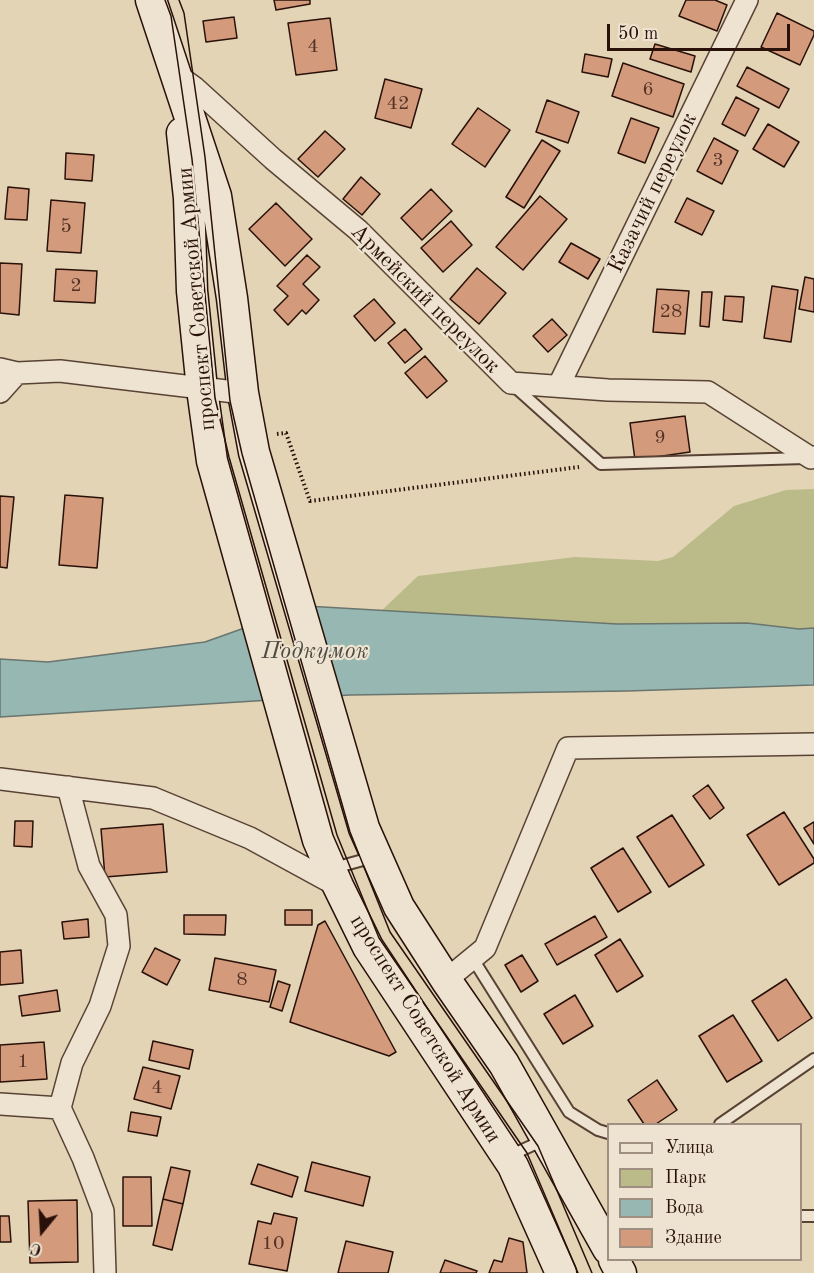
<!DOCTYPE html>
<meta charset="utf-8">
<style>
body{margin:0}
#map{position:relative;width:814px;height:1273px;overflow:hidden;background:#e3d4b6;font-family:"Old Standard TT",serif}
canvas{display:block}
.legend{position:absolute;left:607px;top:1123px;width:195px;height:138px;box-sizing:border-box;background:#ede3d0;border:2px solid #9f8f80;margin:0;padding:8px 10px;list-style:none;font-size:18px;color:#291109}
.legend li{display:flex;align-items:center;gap:12px;height:30px}
.legend b{width:30px;border:2px solid #9f8f80}
.north{position:absolute;left:12px;top:1201px;width:60px;height:60px;-webkit-text-stroke:4px #ede3d0;paint-order:stroke;rotate:198deg;font-size:16px;font-weight:700;line-height:24px;text-align:center;color:#291109}
.north::after{content:'';display:block;margin:auto;width:21px;height:27px;background:#291109;clip-path:polygon(50% 0,100% 100%,50% 72%,0 100%)}
.scale{position:absolute;left:607px;top:24px;width:183px;height:27px;box-sizing:border-box;border:3px solid #291109;border-top:0;padding-left:8px;font-size:18px;line-height:21px;white-space:nowrap;color:#291109;-webkit-text-stroke:4px #ede3d0;paint-order:stroke}
</style>
<div id="map">
<canvas width="814" height="1273"></canvas>
<ul class="legend">
<li><b style="height:8px;background:#ede3d0"></b>Улица</li>
<li><b style="height:16px;background:#bbbb89"></b>Парк</li>
<li><b style="height:16px;background:#96b7b2"></b>Вода</li>
<li><b style="height:16px;background:#d39a7c"></b>Здание</li>
</ul>
<div class="north">С</div>
<div class="scale">50 m</div>
</div>
<script>
const ctx = document.querySelector('canvas').getContext('2d');
ctx.lineJoin = 'round';
function fillPath(path, color) { ctx.fillStyle = color; ctx.fill(path, 'evenodd'); }
const shape = rows => new Path2D(rows.map(r => 'M' + r).join(''));
function strokePath(path, color, width, dash) { ctx.strokeStyle = color; ctx.lineWidth = width; ctx.lineCap = dash ? 'butt' : 'round'; ctx.setLineDash(dash || []); ctx.stroke(path); }
function write(font, color, halo, rows, align = 'center') {
  ctx.font = font + ' "Old Standard TT",serif'; ctx.lineWidth = 4.5; ctx.setLineDash([]); ctx.textBaseline = 'middle'; ctx.strokeStyle = halo; ctx.fillStyle = color; for (const [text, x, y, turn = 0] of rows) {
    ctx.save(); ctx.translate(x, y); ctx.rotate((+turn || 0) * Math.PI / 180); ctx.textAlign = isNaN(turn) ? turn : align; if (halo) ctx.strokeText(text, 0, 0); ctx.fillText(text, 0, 0); ctx.restore();
  }
}
const green = shape([
 [814,489,814,628,799,629,747,623,617,624,380,612,418,576,575,557,658,561,673,557,734,506,786,490]
]);
const water = shape([
 [306,606,617,624,747,623,799,629,814,628,814,685,627,691,350,695,0,717,0,659,48,662,205,642,306,606]
]);
const pier = shape([
 [305,604,340,699,268,703,246,624]
]);
const building = shape([
 [274,0,310,0,310,4,276,10,274,0],
 [686,0,715,0,727,5,717,31,679,16,686,0],
 [777,13,814,31,814,35,800,65,761,47,777,13],
 [234,17,237,38,206,42,203,21,234,17],
 [330,18,337,70,296,75,288,23,330,18],
 [655,44,695,56,691,72,650,59,655,44],
 [585,54,612,59,608,77,582,72,585,54],
 [623,63,684,84,673,117,612,96,623,63],
 [747,67,789,89,779,108,737,86,747,67],
 [385,79,422,89,411,128,375,118,385,79],
 [736,97,759,109,745,136,722,124,736,97],
 [547,100,579,112,568,143,536,132,547,100],
 [478,108,510,130,485,167,452,144,478,108],
 [631,118,659,128,645,163,618,153,631,118],
 [768,124,799,142,784,167,753,149,768,124],
 [325,131,345,149,318,177,298,159,325,131],
 [714,138,738,151,722,184,697,171,714,138],
 [542,140,560,151,524,208,506,197,542,140],
 [66,153,94,155,92,181,65,179,66,153],
 [361,177,380,194,362,215,343,199,361,177],
 [8,187,29,189,27,220,5,219,8,187],
 [431,189,452,211,422,240,401,218,431,189],
 [540,196,567,219,523,270,496,247,540,196],
 [687,198,714,211,702,235,675,222,687,198],
 [51,200,85,203,81,253,47,251,51,200],
 [276,203,312,239,285,266,249,229,276,203],
 [451,221,472,245,443,272,421,248,451,221],
 [571,243,600,259,588,279,559,262,571,243],
 [307,255,320,267,303,284,319,300,306,314,302,310,288,325,274,310,288,296,277,286,307,255],
 [0,263,22,264,19,315,0,313,0,263],
 [477,268,506,293,479,324,450,299,477,268],
 [56,269,97,271,95,303,54,301,56,269],
 [805,277,814,279,814,312,799,309,805,277],
 [772,286,798,290,791,342,764,338,772,286],
 [657,289,689,291,685,334,653,332,657,289],
 [702,292,712,292,709,327,700,326,702,292],
 [725,296,744,297,742,322,723,320,725,296],
 [374,299,395,323,375,341,354,316,374,299],
 [552,319,567,335,548,352,533,336,552,319],
 [405,329,422,349,405,363,388,343,405,329],
 [425,356,447,381,427,398,405,373,425,356],
 [685,416,690,452,635,460,630,423,685,416],
 [65,495,103,498,97,568,59,565,65,495],
 [0,496,14,497,7,568,0,567,0,496],
 [708,785,724,808,710,819,693,796,708,785],
 [784,812,814,859,814,863,779,885,747,835,784,812],
 [672,815,704,865,669,887,637,837,672,815],
 [15,821,33,821,32,847,14,846,15,821],
 [814,822,814,844,804,828,814,822],
 [163,824,167,872,105,877,101,829,163,824],
 [623,848,651,892,618,912,591,868,623,848],
 [285,910,312,910,312,925,285,925,285,910],
 [184,915,226,915,225,935,184,934,184,915],
 [595,916,607,937,557,965,545,944,595,916],
 [88,919,89,937,64,939,62,922,88,919],
 [325,921,396,1052,389,1056,290,1022,318,925,325,921],
 [620,939,643,976,617,992,595,955,620,939],
 [155,948,180,960,167,985,142,972,155,948],
 [21,950,23,983,0,985,0,952,21,950],
 [522,955,538,981,521,992,505,965,522,955],
 [215,958,276,970,269,1002,209,990,215,958],
 [786,979,812,1018,778,1041,752,1001,786,979],
 [278,981,290,985,282,1011,270,1007,278,981],
 [57,990,60,1011,22,1016,19,996,57,990],
 [575,995,593,1026,563,1044,544,1014,575,995],
 [733,1015,762,1061,727,1082,699,1036,733,1015],
 [153,1041,193,1050,189,1069,149,1060,153,1041],
 [44,1042,47,1079,0,1082,0,1045,44,1042],
 [143,1067,180,1076,171,1109,134,1099,143,1067],
 [657,1080,677,1110,656,1124,644,1124,628,1100,657,1080],
 [131,1112,161,1117,157,1136,128,1131,131,1112],
 [312,1162,370,1177,363,1206,305,1191,312,1162],
 [258,1164,298,1177,292,1197,251,1184,258,1164],
 [171,1167,190,1171,183,1204,163,1199,171,1167],
 [123,1177,151,1177,152,1226,123,1226,123,1177],
 [163,1199,183,1204,172,1250,153,1245,163,1199],
 [77,1200,78,1262,30,1263,28,1201,77,1200],
 [274,1213,297,1218,287,1271,249,1264,258,1221,271,1224,274,1213],
 [0,1216,9,1216,11,1242,0,1242,0,1216],
 [509,1238,523,1242,527,1273,489,1273,494,1260,502,1262,509,1238],
 [346,1241,393,1252,388,1273,338,1273,346,1241],
 [445,1260,477,1271,476,1273,440,1273,445,1260]
]);
const path = shape([
 [277,434,286,433,310,501,579,467]
]);
const lane = shape([
 [514,386,601,464,805,458],
 [334,868,374,857],
 [473,959,569,1112,598,1130,608,1133],
 [720,1124,814,1059],
 [509,1156,544,1140],
 [800,1216,814,1216]
]);
const street = shape([
 [177,75,195,88,273,159,358,230,511,383,608,390,708,392,811,458,814,457],
 [0,369,17,373,60,371,243,393],
 [559,385,747,0],
 [0,392,17,373],
 [0,779,153,798,250,838,338,886],
 [68,787,89,866,116,915,119,946,100,1006,72,1063,60,1108,83,1158,103,1211,105,1273],
 [446,980,485,948,568,748,814,744],
 [0,1104,60,1108]
]);
const secondary = shape([
 [151,0,216,196,232,298,243,393,254,452,364,828,399,907,446,980,504,1064,608,1249],
 [182,133,189,198,192,291,202,389,212,461,318,840,338,886,368,947,513,1166,561,1273],
 [614,1260,621,1273]
]);
const tram = shape([
 [165,0,171,16,192,159,215,398,229,457,337,835,379,938,527,1153,578,1273],
 [179,0,184,13,205,157,230,401,242,454,350,832,390,932,538,1146,592,1273]
]);
const numberNames = [
 ["4",313,47],
 ["6",648,90],
 ["42",398,104],
 ["3",718,161],
 ["5",66,227],
 ["2",76,286],
 ["28",671,312],
 ["9",660,438],
 ["8",242,980],
 ["1",23,1062],
 ["4",157,1088],
 ["10",273,1244]
];
const streetNames = [
 ["Казачий переулок",653,193,-64],
 ["проспект Советской Армии",197,299,-95],
 ["Армейский переулок",425,299,45],
 ["проспект Советской Армии",425,1029,58]
];
const waterNames = [
 ["Подкумок",315,652]
];
fillPath(green, '#bbbb89');
fillPath(water, '#96b7b2');
strokePath(water, '#6a756e', 1.5);
fillPath(pier, '#e3d4b6');
fillPath(building, '#d39a7c');
strokePath(building, '#291109', 1.5);
strokePath(lane, '#584234', 14);
strokePath(street, '#584234', 24);
strokePath(secondary, '#291109', 33);
strokePath(path, '#291109', 4, [1.5, 3]);
strokePath(lane, '#ede3d0', 10);
strokePath(street, '#ede3d0', 21);
strokePath(secondary, '#ede3d0', 30);
strokePath(tram, '#291109', 1.5);
write('20px', '#543326', null, numberNames);
write('22px', '#291109', '#ede3d0', streetNames);
write('italic 24px', '#4f4b44', '#ede3d0', waterNames);
</script>
